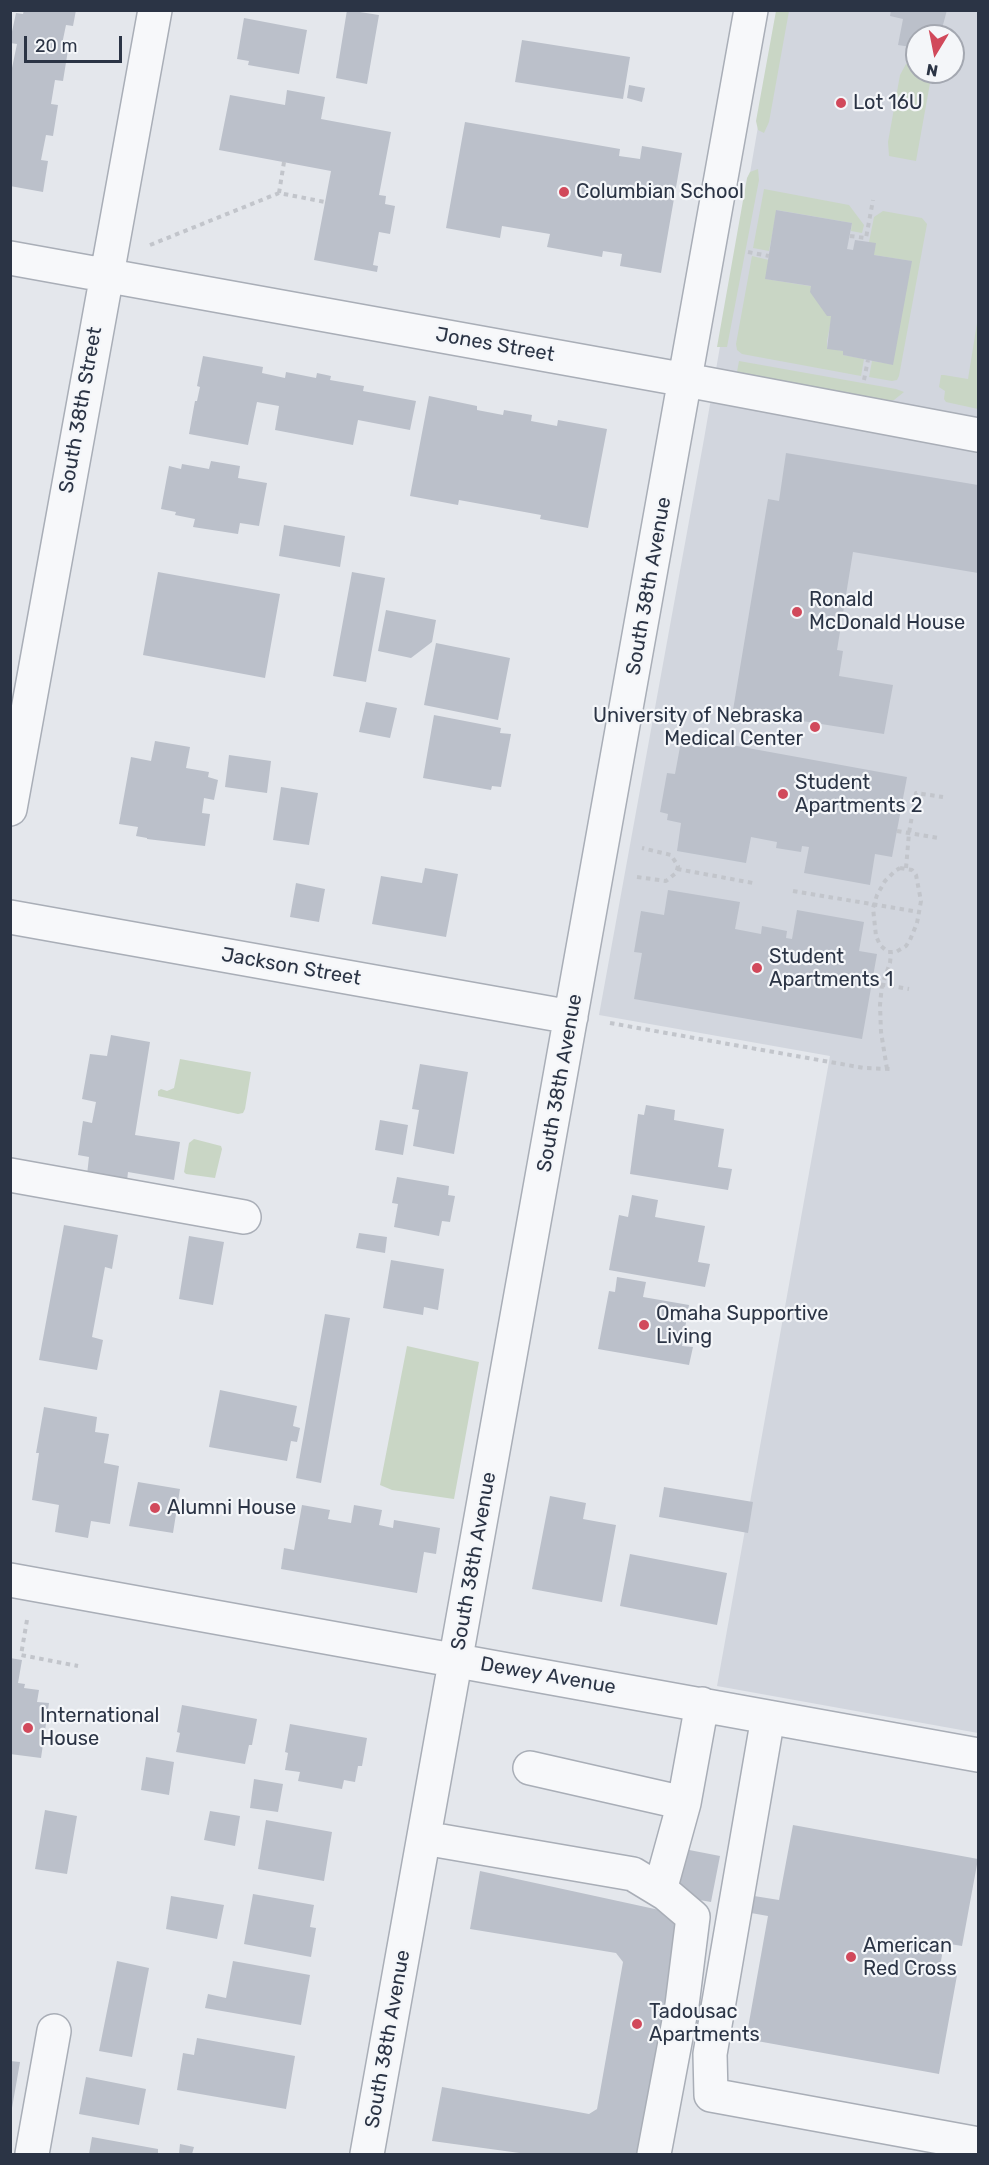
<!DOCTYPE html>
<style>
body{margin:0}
#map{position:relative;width:989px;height:2165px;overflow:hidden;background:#e4e7ec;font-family:Rubik,sans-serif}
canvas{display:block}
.frame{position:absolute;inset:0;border:12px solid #2b3445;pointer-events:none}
.north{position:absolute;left:905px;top:24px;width:60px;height:60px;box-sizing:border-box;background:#f4f6f9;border:2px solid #a4a8b1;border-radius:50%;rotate:190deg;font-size:16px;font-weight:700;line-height:24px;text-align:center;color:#2b3445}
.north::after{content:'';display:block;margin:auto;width:21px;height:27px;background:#d1495b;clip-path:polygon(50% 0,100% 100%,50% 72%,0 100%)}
.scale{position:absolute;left:24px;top:36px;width:98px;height:27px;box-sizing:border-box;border:3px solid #2b3445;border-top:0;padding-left:8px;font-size:18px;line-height:21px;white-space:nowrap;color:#2b3445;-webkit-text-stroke:4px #f4f6f9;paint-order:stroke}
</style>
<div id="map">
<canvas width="989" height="2165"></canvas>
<div class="frame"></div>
<div class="north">N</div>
<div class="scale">20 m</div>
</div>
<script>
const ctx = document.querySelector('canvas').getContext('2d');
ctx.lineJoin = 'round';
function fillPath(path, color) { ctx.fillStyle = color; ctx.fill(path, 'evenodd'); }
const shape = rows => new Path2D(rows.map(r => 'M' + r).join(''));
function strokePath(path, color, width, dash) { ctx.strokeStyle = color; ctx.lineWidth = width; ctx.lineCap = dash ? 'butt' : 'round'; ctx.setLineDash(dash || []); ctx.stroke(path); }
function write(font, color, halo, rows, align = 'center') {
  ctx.font = font + ' Rubik,sans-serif'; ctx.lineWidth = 4.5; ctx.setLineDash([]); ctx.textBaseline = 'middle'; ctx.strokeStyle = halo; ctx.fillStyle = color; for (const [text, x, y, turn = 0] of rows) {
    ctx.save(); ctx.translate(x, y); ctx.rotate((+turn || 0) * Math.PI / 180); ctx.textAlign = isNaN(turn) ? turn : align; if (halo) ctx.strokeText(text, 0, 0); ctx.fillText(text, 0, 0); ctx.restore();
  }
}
const built = shape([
 [778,11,978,11,978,1733,717,1686,830,1056,599,1015,704,439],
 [917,36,953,36,953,72,917,72]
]);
const green = shape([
 [776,11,789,11,769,122,764,133,758,130,756,121],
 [906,64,917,66,917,72,932,72,916,161,889,156,888,142,900,75],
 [758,169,759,180,727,347,717,347,747,178,750,172],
 [764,189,849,205,864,225,862,233,851,231,852,223,777,210,769,251,753,248],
 [883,211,922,218,927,224,899,376,897,380,892,381,869,377,872,361,892,364,911,261,874,255,869,242,874,217],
 [752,256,769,260,766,279,828,289,835,300,827,341,827,348,843,351,843,355,864,359,861,376,742,354,737,350,736,344],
 [978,317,978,409,946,402,944,399,945,391,939,387,941,375,944,375,968,379],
 [739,361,896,389,904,392,894,400,890,401,747,374,737,372],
 [180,1059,251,1072,245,1109,243,1113,238,1114,158,1096,158,1091,161,1089,167,1091,174,1088],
 [194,1139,221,1146,222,1149,215,1178,186,1174,184,1172,189,1143],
 [407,1346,479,1362,454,1499,392,1490,380,1485]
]);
const building = shape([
 [24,10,76,10,73,26,66,25,61,49,68,50,63,81,55,80,51,104,58,105,53,136,46,135,41,160,48,161,43,192,10,186,10,68,12,68,17,44,10,43,10,41,16,13,23,14],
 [347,10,379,15,367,84,336,78],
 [891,10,947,10,940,36,917,36,917,48,898,45,903,19,890,16],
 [244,18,307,30,299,74,248,65,249,61,237,59],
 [522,40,630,57,623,99,515,82],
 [629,85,645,88,642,102,627,98],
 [287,90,325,97,321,119,391,132,379,195,386,196,385,204,395,206,390,234,379,232,373,265,378,266,377,272,314,260,331,171,219,150,230,95,285,105],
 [465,122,620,149,619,156,640,159,642,146,682,153,661,273,620,266,622,254,603,251,602,257,547,247,550,234,502,226,500,238,446,228],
 [776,210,852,223,847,249,853,250,855,240,876,243,874,255,912,261,893,365,843,355,843,351,827,349,831,316,827,316,810,292,811,286,765,279],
 [203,356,263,367,262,373,285,378,286,372,316,378,317,373,331,376,330,380,364,386,363,391,416,401,410,430,358,420,353,445,275,430,279,406,257,402,248,445,189,434,195,401,197,401,200,387,197,386],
 [429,396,477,406,477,410,503,415,504,410,532,415,531,421,557,426,558,420,607,429,588,528,540,519,541,515,459,500,458,505,410,496],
 [786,453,978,485,978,573,853,552,837,650,843,651,839,676,893,685,884,734,733,710,768,499,779,501],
 [211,461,240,466,238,478,267,483,259,526,240,523,238,534,193,527,195,519,175,515,176,512,161,509,169,466,181,469,182,464,209,469],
 [284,525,345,536,340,567,279,556],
 [158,572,280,594,265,678,143,655],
 [352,572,385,578,366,682,333,676],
 [386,610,436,620,432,642,411,658,378,651],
 [436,643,510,658,498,720,424,705],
 [366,702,397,708,390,738,359,732],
 [434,715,501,728,500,733,511,734,501,787,492,786,491,790,423,778],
 [682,736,907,777,892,857,875,854,870,885,804,873,809,847,802,846,801,852,776,848,777,842,751,837,746,863,677,851,681,823,667,820,668,814,660,812,667,773,675,774],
 [155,741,190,747,186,768,209,772,208,777,218,780,214,800,204,798,202,813,210,814,205,846,147,839,147,838,136,836,138,827,119,824,131,757,151,761],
 [229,755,271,761,267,793,225,787],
 [281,787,318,793,309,845,273,840],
 [425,868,458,874,446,937,372,924,381,876,422,883],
 [296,883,325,889,319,922,290,917],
 [668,890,740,902,735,929,761,934,762,926,787,931,786,938,792,939,797,910,864,922,859,951,877,954,862,1039,634,999,642,953,634,952,641,911,664,915],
 [111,1035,150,1042,135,1135,180,1142,174,1180,128,1172,127,1181,87,1175,89,1157,78,1155,83,1121,92,1123,96,1102,82,1099,90,1054,107,1056],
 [420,1064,468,1072,454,1154,413,1146,419,1110,412,1109],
 [646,1105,675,1110,674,1120,724,1129,718,1167,732,1169,728,1190,630,1174,638,1114,644,1115],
 [380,1120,408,1125,403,1155,375,1150],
 [397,1177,449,1186,448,1195,455,1196,450,1222,442,1221,439,1236,394,1227,398,1204,392,1203],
 [632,1195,658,1200,655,1217,705,1226,698,1262,710,1264,705,1287,609,1270,619,1215,628,1217],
 [64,1225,118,1235,112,1269,105,1267,92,1337,103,1340,97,1370,39,1360],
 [359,1233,387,1237,385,1253,356,1248],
 [189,1236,224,1242,213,1305,179,1299],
 [391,1260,444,1269,438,1310,424,1307,423,1315,383,1308],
 [617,1277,646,1282,643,1297,689,1305,682,1346,693,1347,689,1365,598,1349,609,1291,615,1292],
 [325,1314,350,1318,321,1483,296,1478],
 [220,1390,297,1406,293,1426,300,1428,297,1442,291,1441,287,1461,209,1447],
 [44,1407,97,1417,95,1432,109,1434,104,1463,119,1466,110,1524,91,1521,88,1538,55,1532,59,1505,32,1500,39,1453,36,1453],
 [138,1482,180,1489,173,1533,129,1526],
 [664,1487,753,1502,748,1533,659,1517],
 [550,1496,586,1503,583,1519,616,1525,602,1602,532,1589],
 [302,1505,330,1510,328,1519,351,1523,354,1505,382,1510,379,1525,393,1528,394,1520,440,1528,436,1554,424,1552,417,1593,281,1569,284,1548,294,1550],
 [630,1554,727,1573,717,1625,620,1606],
 [10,1658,22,1660,18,1683,25,1684,24,1688,39,1690,37,1702,49,1703,41,1758,10,1754],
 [182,1705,257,1719,252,1745,249,1745,245,1764,176,1752,180,1733,177,1732],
 [290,1724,367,1738,362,1766,358,1766,355,1782,344,1780,342,1789,298,1781,300,1772,285,1770,288,1753,285,1752],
 [146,1757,174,1762,169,1795,141,1790],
 [254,1779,283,1784,278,1812,250,1808],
 [45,1810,77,1816,67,1874,35,1869],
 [210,1811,240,1816,235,1846,204,1840],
 [266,1820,332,1832,324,1881,258,1869],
 [793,1825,978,1859,962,1946,944,1943,940,1967,958,1970,939,2074,746,2039,768,1916,751,1913,754,1896,779,1900],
 [679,1848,720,1856,711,1902,671,1895],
 [480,1871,664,1911,680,1932,639,2153,637,2154,527,2154,432,2141,442,2087,589,2114,597,2109,623,1962,616,1953,470,1929],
 [253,1894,314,1905,310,1927,316,1928,311,1957,244,1944],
 [171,1896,224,1905,217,1939,166,1929],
 [117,1961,149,1968,132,2057,99,2051],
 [233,1961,310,1975,301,2025,205,2008,208,1994,226,1998],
 [197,2038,295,2056,286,2109,177,2090,183,2053,194,2055],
 [10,2061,20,2062,12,2108,10,2108],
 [86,2077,146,2089,139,2125,79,2114],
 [92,2137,158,2149,158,2154,89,2154],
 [180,2144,194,2147,192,2154,179,2154]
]);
const path = shape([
 [279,193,284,162],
 [850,236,866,238,873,200],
 [150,245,279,193,325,202],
 [748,252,769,256],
 [864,380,868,360],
 [897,831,938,838],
 [900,868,912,870,916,875,921,901,917,923,910,940,906,946,896,952,888,952,880,945,876,936,873,908,877,895,885,881,895,871,900,868],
 [906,868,909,833,916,793,943,797],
 [677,869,753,883],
 [637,877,666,881,676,873,678,866,671,855,642,848],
 [793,891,919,912],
 [872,983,909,989],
 [610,1023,864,1068,890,1069],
 [887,1069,881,1032,880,1005,882,985,890,963,891,952],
 [27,1620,21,1655,78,1666]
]);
const minor = shape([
 [10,258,686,380,978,435],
 [10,809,155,10],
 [10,917,571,1017],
 [10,1175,244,1217],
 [10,1580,978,1755],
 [768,1717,710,2054,711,2095,973,2143],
 [530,1768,684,1803,660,1890],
 [684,1803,702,1704],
 [424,1838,633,1874,666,1894,693,1917,682,2005,654,2154],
 [32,2154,54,2031],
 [367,2154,751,10]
]);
const markers = [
 [841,103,6,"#d1495b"],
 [564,192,6,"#d1495b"],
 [797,612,6,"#d1495b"],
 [815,727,6,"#d1495b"],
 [783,794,6,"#d1495b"],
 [757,968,6,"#d1495b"],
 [644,1325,6,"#d1495b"],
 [155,1508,6,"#d1495b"],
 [28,1728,6,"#d1495b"],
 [851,1957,6,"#d1495b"],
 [637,2024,6,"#d1495b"]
];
const poiNames = [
 ["Lot 16U",853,103],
 ["Columbian School",576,192],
 ["Ronald",809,600],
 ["McDonald House",809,623],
 ["University of Nebraska",803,716,"right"],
 ["Medical Center",803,739,"right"],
 ["Student",795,783],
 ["Apartments 2",795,806],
 ["Student",769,957],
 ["Apartments 1",769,980],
 ["Omaha Supportive",656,1314],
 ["Living",656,1337],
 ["Alumni House",167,1508],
 ["International",40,1716],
 ["House",40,1739],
 ["American",863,1946],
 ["Red Cross",863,1969],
 ["Tadousac",649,2012],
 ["Apartments",649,2035]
];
const streetNames = [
 ["Jones Street",495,345,10],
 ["South 38th Street",81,410,-80],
 ["South 38th Avenue",649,586,-80],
 ["Jackson Street",291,967,10],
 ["South 38th Avenue",560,1083,-80],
 ["South 38th Avenue",474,1561,-80],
 ["Dewey Avenue",548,1676,10],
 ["South 38th Avenue",388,2039,-80]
];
fillPath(built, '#d2d6de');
fillPath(green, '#c9d6c5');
fillPath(building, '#bbc0ca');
strokePath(minor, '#a9aeb7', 36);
strokePath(path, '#c2c5cb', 4, [4.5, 4.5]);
strokePath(minor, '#f7f8fa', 33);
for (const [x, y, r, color] of markers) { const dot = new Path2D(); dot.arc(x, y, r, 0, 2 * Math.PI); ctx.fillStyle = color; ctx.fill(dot); strokePath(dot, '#f4f6f9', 2); }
write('20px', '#2b3445', '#f4f6f9', poiNames, 'left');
write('20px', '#2b3445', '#f4f6f9', streetNames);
</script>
